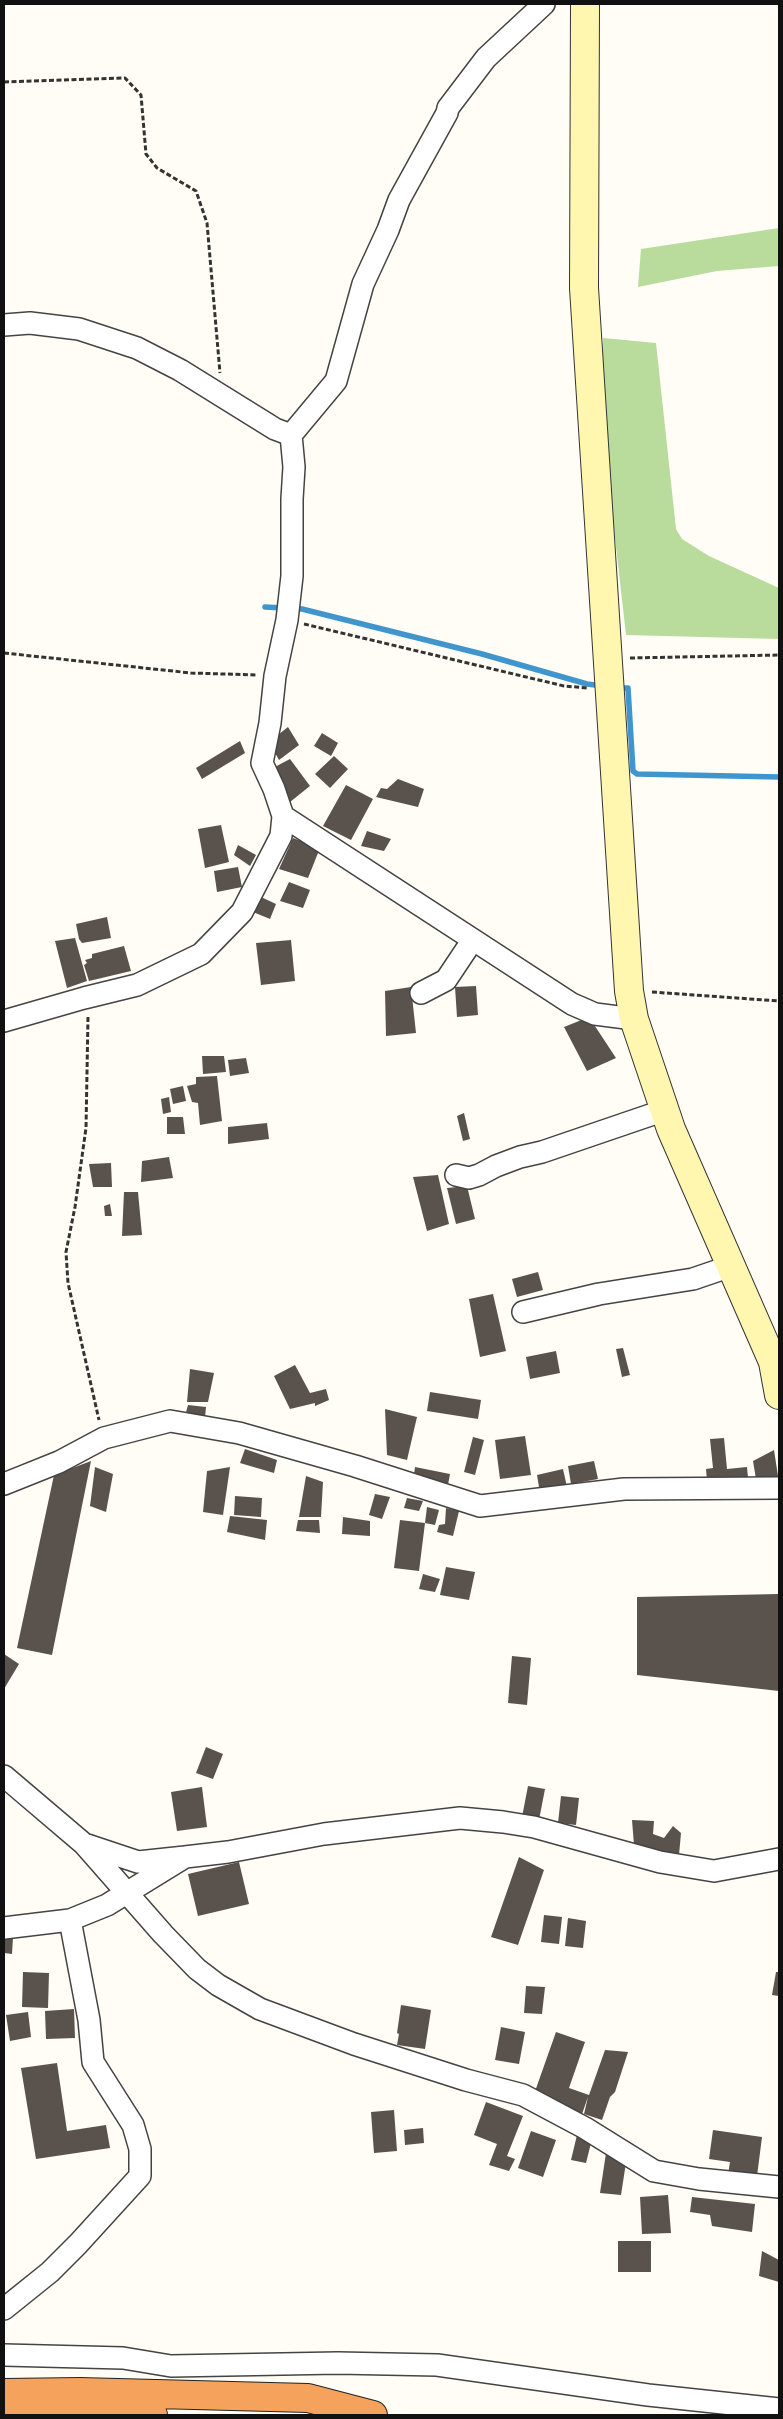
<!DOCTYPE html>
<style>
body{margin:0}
#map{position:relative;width:783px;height:2419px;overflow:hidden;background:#fffdf5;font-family:"Times New Roman",serif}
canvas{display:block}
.frame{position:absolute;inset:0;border:5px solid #111;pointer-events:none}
</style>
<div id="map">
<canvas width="783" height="2419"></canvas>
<div class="frame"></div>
</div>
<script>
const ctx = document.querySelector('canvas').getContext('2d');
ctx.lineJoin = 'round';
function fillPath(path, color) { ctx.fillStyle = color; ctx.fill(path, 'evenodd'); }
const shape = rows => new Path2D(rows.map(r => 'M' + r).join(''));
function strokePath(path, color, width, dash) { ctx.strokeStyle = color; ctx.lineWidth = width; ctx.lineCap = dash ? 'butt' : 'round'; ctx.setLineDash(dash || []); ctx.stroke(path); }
const forest = shape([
 [779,228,779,266,717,271,638,287,641,249],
 [603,338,656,343,676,529,682,539,709,556,779,588,779,639,626,635,611,502,603,402]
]);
const stream = shape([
 [265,607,302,609,482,654,587,684,603,686],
 [617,688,628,688,633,771,637,774,779,777]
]);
const building = shape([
 [288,727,299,745,279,760,269,742],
 [322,733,338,743,331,756,314,746],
 [240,741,245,753,202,779,196,768],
 [334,756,348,769,330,788,315,774],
 [290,759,310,786,290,802,269,770],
 [398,779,424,789,418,807,376,797,381,788,387,789],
 [346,785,373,799,351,840,323,826],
 [221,825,229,862,205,868,198,829],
 [367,831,391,839,384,851,361,846],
 [293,838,320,848,308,878,279,869],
 [238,845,256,855,250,866,234,855],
 [238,867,242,887,217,892,214,871],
 [289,882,310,890,303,908,280,901],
 [261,897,276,904,270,919,253,912],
 [107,917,111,938,82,943,79,939,76,924],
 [75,938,87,981,67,988,55,941],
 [291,940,295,981,261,985,256,943],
 [124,946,131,971,89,981,84,965,87,963,85,960,92,958,92,954],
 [476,986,478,1015,457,1017,455,987],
 [411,987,416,1033,386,1036,385,991],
 [589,1017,616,1058,587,1071,564,1027],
 [202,1056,224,1056,226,1072,203,1074],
 [246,1058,249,1073,230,1076,228,1060],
 [217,1076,222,1121,200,1125,198,1103,192,1102,187,1086,196,1084,196,1077],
 [183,1086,186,1101,173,1104,170,1089],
 [169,1097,171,1112,163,1114,161,1099],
 [464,1113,470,1139,463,1141,457,1116],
 [167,1117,183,1117,185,1134,167,1134],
 [267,1123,269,1139,228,1144,228,1127],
 [169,1157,173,1178,141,1182,142,1161],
 [111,1163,112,1187,93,1187,89,1164],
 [438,1175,449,1224,427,1231,413,1177],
 [467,1186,475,1219,456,1224,447,1188],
 [124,1192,138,1192,142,1235,122,1236],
 [110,1204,112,1216,105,1216,104,1206],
 [538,1272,543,1290,517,1297,512,1279],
 [493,1294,506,1351,480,1357,469,1299],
 [623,1348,630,1375,622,1377,616,1349],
 [556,1351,560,1373,530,1379,526,1357],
 [295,1365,310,1393,326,1389,329,1400,315,1406,315,1403,290,1409,274,1376],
 [190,1369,214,1373,208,1402,187,1402],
 [430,1392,481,1400,478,1419,427,1411],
 [188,1405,206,1407,205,1418,185,1416],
 [385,1409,417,1417,407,1460,387,1455],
 [525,1436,531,1475,500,1479,495,1440],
 [473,1437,484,1440,475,1475,464,1472],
 [724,1438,727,1469,747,1467,748,1478,707,1481,706,1469,713,1468,710,1439],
 [245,1449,277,1460,274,1473,240,1463],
 [774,1450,778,1476,756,1479,753,1461],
 [91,1461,52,1655,17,1648,54,1475],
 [594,1461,598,1479,571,1484,568,1466],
 [95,1467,113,1474,106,1512,90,1506],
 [230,1467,223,1515,203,1512,207,1471],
 [415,1467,450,1474,447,1490,413,1483],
 [563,1469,567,1487,540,1493,537,1475],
 [306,1476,323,1482,321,1517,299,1517],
 [375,1494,390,1497,382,1519,369,1515],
 [235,1496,262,1498,261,1517,234,1515],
 [407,1498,423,1501,419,1511,404,1508],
 [427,1507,439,1510,435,1525,425,1523],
 [446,1508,459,1511,453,1536,437,1532,439,1525,445,1524],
 [230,1516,267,1520,265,1540,227,1532],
 [343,1517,370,1521,370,1536,342,1534],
 [298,1520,319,1520,320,1533,296,1531],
 [400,1520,425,1523,419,1571,394,1568],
 [446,1567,475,1572,469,1600,440,1595],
 [423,1574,440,1579,435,1592,419,1589],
 [779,1594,779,1691,637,1675,637,1597],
 [4,1654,19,1664,4,1689],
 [512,1656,531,1658,527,1705,508,1703],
 [206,1747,223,1754,213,1779,196,1773],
 [528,1786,545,1789,539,1820,522,1817],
 [202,1787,207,1827,177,1831,171,1792],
 [561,1796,579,1798,576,1825,558,1823],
 [632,1820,654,1821,653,1834,664,1838,673,1826,681,1833,679,1855,668,1852,667,1858,634,1845],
 [519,1857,544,1870,518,1945,491,1937],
 [239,1862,249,1904,198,1916,188,1874],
 [544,1915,562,1917,559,1944,541,1942],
 [568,1918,586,1921,583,1948,565,1946],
 [4,1936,13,1937,12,1954,4,1953],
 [23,1972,49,1973,48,2008,22,2007],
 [776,1972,779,1972,779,1996,772,1995],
 [526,1986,545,1987,542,2014,524,2013],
 [401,2005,431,2010,425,2049,397,2045,399,2034,397,2033],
 [74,2009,75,2038,46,2039,45,2011],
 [28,2012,31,2037,10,2041,6,2015],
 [501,2027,525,2032,519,2064,495,2060],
 [556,2032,585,2042,569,2088,589,2095,605,2050,628,2052,615,2092,610,2097,602,2120,584,2114,588,2097,582,2114,533,2097],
 [57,2063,67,2131,106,2125,110,2148,36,2159,21,2068],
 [486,2102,523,2116,507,2156,515,2159,509,2171,489,2165,497,2144,474,2135],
 [394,2110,397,2151,374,2153,371,2112],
 [423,2128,424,2143,405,2145,404,2130],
 [713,2130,762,2137,756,2184,727,2181,730,2162,709,2159],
 [531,2131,556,2140,543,2177,518,2168],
 [577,2135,592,2139,586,2163,571,2160],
 [606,2153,627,2156,621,2195,600,2193],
 [668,2195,671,2233,642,2234,640,2197],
 [692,2197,755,2204,752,2232,712,2226,710,2215,690,2212],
 [618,2241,651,2241,651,2272,618,2272],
 [762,2251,779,2260,779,2282,759,2276]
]);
const path = shape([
 [4,82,125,78,141,95,146,154,157,168,196,191,207,223,220,373],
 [304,624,564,686,588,688],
 [4,653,191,673,257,675],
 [630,658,779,655],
 [652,992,779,1001],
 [88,1017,86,1128,75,1207,66,1252,68,1283,99,1420]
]);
const street = shape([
 [4,325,30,323,79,329,137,348,180,370,275,429,291,435],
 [283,816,572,1004,595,1014,634,1019],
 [421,993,446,980,472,941],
 [4,1021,84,998,137,985,201,954,242,912,281,836,283,816,274,789,262,763,270,723,275,676,287,620,292,576,292,499,294,467,291,435,336,381,363,284,388,230,399,200,447,113,448,108,486,58,544,4],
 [456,1175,469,1178,479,1175,496,1166,520,1157,542,1152,665,1110],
 [523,1312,599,1294,693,1279,731,1266],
 [4,1484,59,1462,104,1438,170,1421,239,1433,355,1466,480,1506,624,1489,779,1488],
 [4,1776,84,1844,163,1934,197,1969,218,1985,260,2009,354,2044,466,2080,523,2095,585,2128,654,2171,699,2179,779,2187],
 [185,1857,228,1852,324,1834,460,1818,503,1822,534,1827,660,1862,714,1871,779,1859],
 [4,1928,70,1920,107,1905,185,1857,138,1862,87,1845],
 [4,2309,50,2272,78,2244,140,2176,140,2149,133,2125,93,2062,89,2020,70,1920],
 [4,2355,123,2358,171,2366,338,2363,437,2365,648,2395,779,2409]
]);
const secondary = shape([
 [585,4,584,288,629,991,634,1019,671,1129,773,1362,779,1395]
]);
const highway = shape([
 [4,2393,80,2392,308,2398,373,2415],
 [4,2415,153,2415]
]);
fillPath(forest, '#b9dc9c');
strokePath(stream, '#3f96cf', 5.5);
fillPath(building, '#5a524d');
strokePath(street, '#444', 24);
strokePath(secondary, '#333', 30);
strokePath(highway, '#222', 30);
strokePath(path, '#333', 3, [5, 2.5]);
strokePath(street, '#fff', 21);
strokePath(secondary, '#fff6b0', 28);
strokePath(highway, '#f5a25d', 28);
</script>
